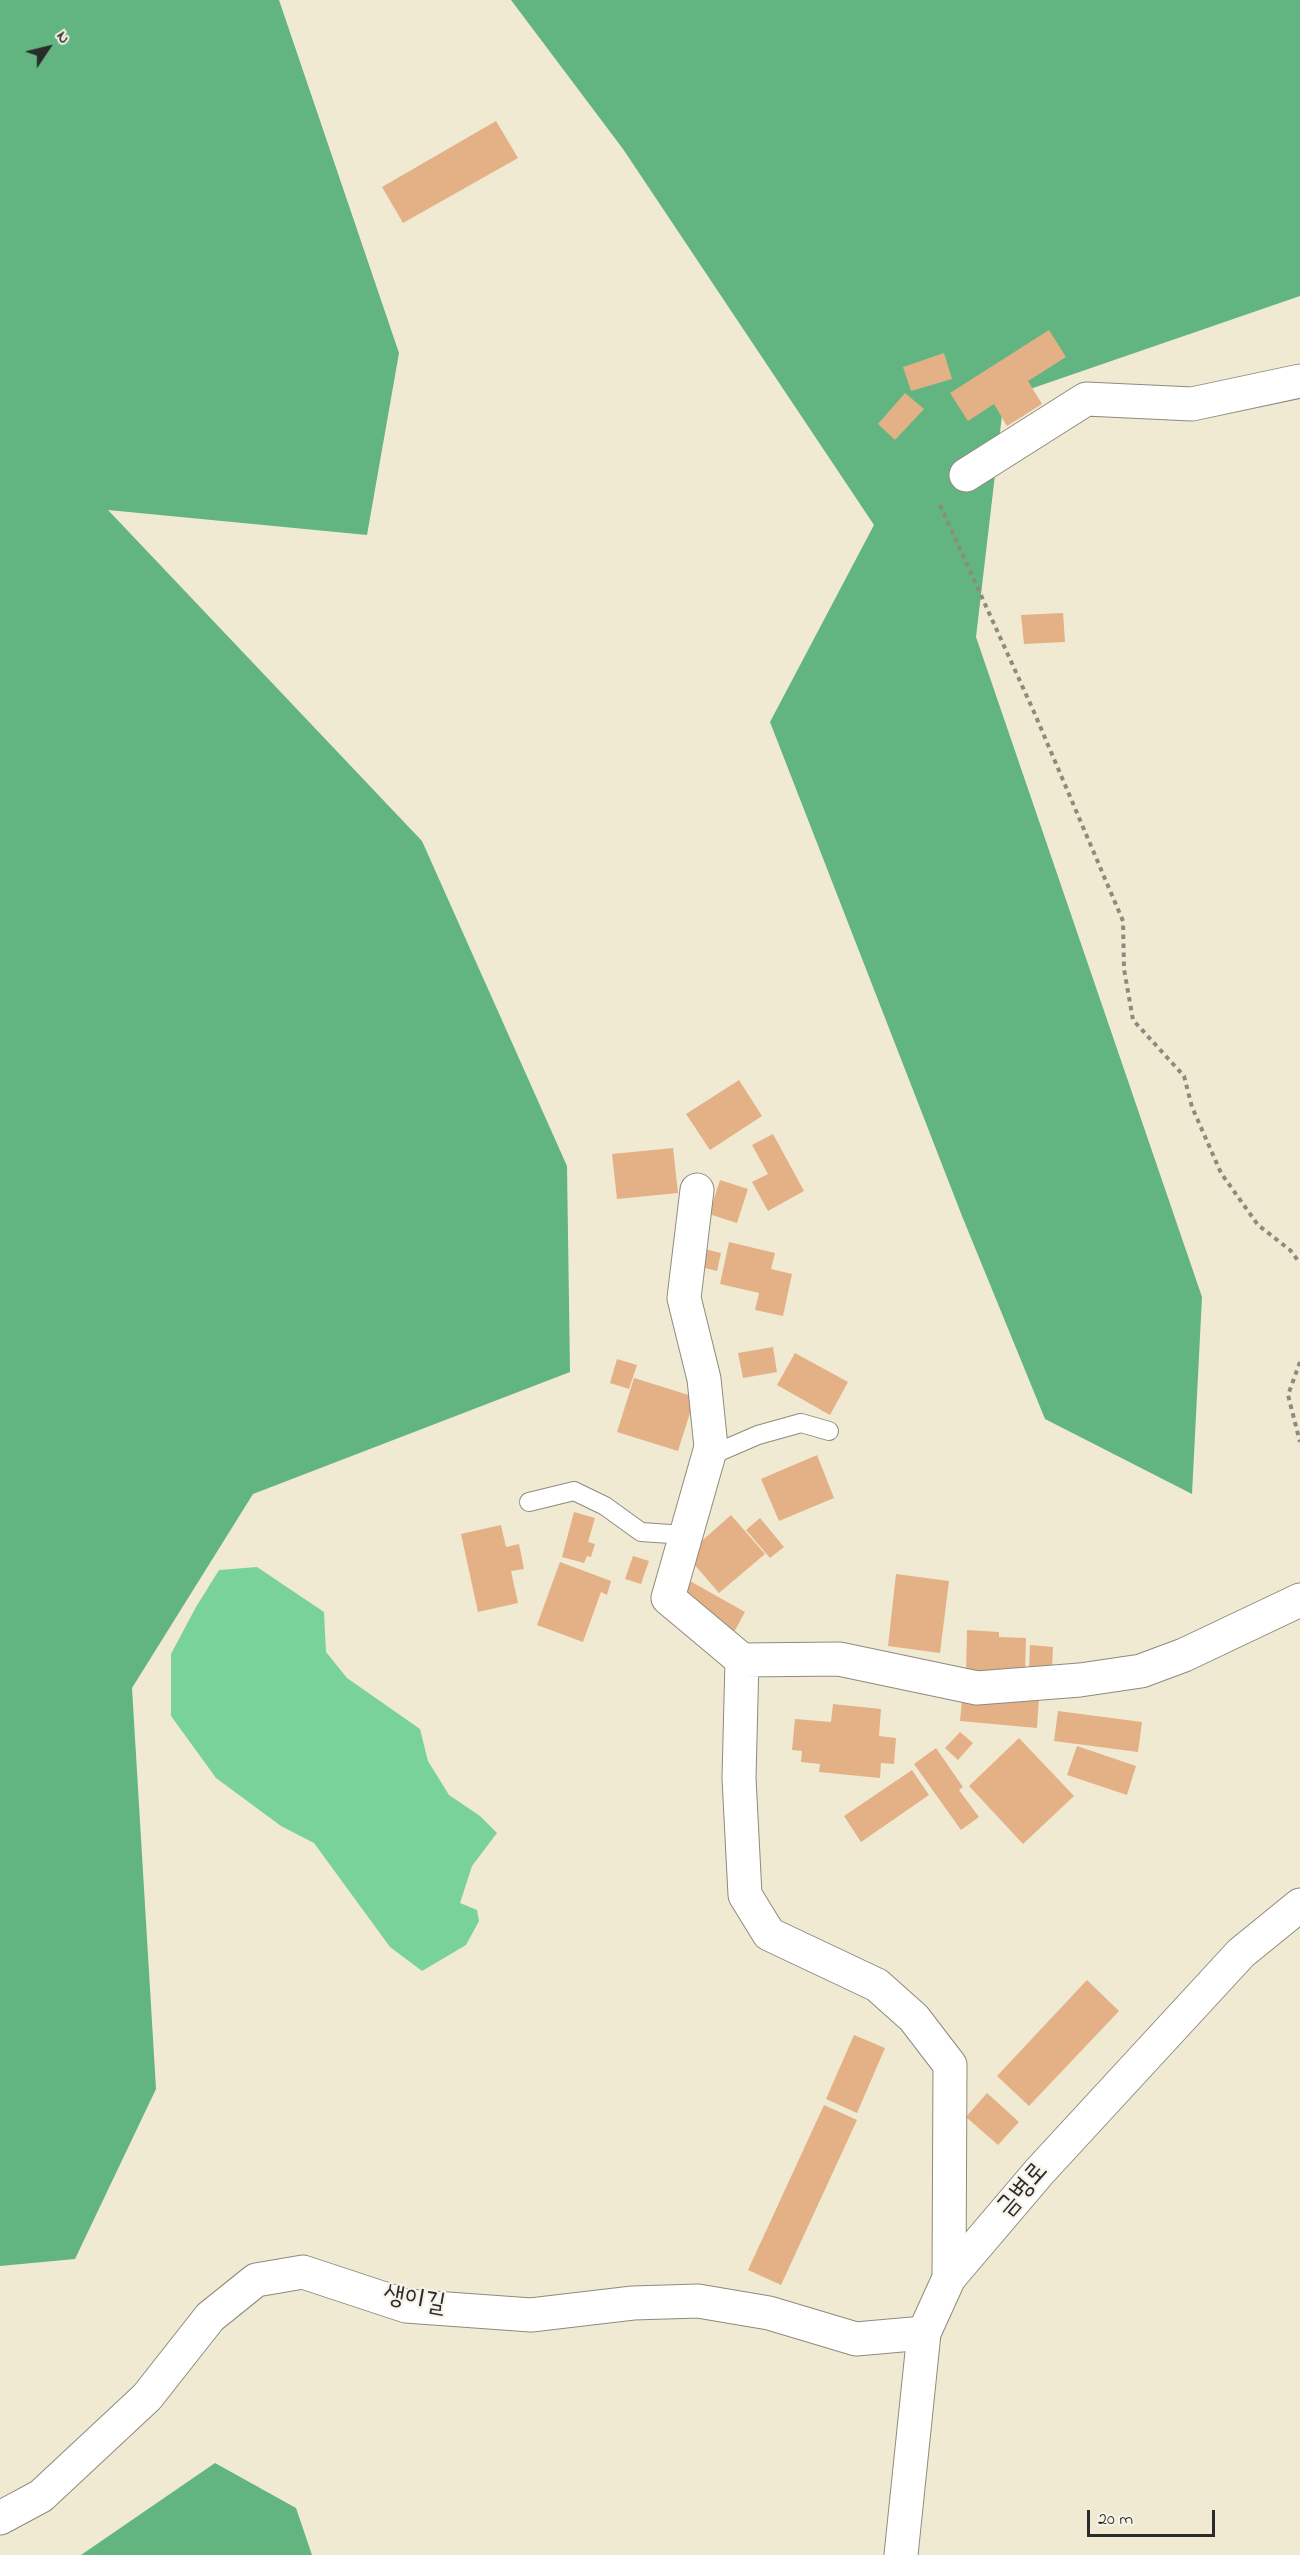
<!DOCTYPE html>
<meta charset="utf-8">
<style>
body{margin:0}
#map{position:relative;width:1300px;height:2555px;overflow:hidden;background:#f0ead2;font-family:"Indie Flower",sans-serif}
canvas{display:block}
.north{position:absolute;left:18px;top:18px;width:60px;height:60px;-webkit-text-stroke:4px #f7f3e8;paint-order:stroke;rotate:55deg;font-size:16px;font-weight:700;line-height:24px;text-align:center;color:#2b2b2b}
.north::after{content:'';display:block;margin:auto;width:21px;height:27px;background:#2b2b2b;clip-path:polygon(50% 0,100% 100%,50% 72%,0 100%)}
.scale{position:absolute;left:1087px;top:2510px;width:128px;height:27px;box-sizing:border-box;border:3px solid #2b2b2b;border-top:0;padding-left:8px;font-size:18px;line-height:21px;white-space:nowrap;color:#2b2b2b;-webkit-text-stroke:4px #f7f3e8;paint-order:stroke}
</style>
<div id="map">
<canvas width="1300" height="2555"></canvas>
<div class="north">N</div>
<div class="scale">20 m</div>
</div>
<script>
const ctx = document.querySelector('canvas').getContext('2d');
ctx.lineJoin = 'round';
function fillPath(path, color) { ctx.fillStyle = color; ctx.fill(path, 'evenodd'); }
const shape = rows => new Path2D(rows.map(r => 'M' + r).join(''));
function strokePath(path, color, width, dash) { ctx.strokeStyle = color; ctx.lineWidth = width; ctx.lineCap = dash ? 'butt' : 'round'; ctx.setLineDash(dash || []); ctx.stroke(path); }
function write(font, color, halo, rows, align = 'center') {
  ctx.font = font + ' "Indie Flower","Poor Story",sans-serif'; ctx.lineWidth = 4.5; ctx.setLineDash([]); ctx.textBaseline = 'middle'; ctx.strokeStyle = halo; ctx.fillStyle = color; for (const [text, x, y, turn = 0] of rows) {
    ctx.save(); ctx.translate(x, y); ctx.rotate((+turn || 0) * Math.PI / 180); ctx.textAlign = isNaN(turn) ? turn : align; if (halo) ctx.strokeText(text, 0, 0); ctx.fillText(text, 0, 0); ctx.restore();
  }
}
const green = shape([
 [257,1567,324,1612,326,1652,347,1678,420,1729,428,1761,449,1795,480,1816,497,1833,472,1866,460,1903,477,1910,479,1921,466,1945,422,1971,390,1947,314,1843,281,1826,216,1778,171,1716,171,1654,196,1607,219,1570]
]);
const forest = shape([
 [0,0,279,0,399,353,367,535,108,510,422,841,567,1166,570,1372,253,1494,132,1688,156,2089,75,2259,0,2266],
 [511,0,1300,0,1300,296,1004,398,976,637,1202,1297,1192,1494,1045,1419,962,1216,770,722,874,525,623,149],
 [215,2463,296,2508,312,2555,81,2555]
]);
const building = shape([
 [496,121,518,158,403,223,382,187],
 [1049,330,1066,357,1028,381,1042,404,1007,426,994,404,968,421,950,393],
 [944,353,952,379,911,391,903,367],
 [905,393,924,409,895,440,878,424],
 [1063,613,1065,642,1024,644,1021,615],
 [739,1080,762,1116,710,1150,686,1114],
 [773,1134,804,1191,768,1211,752,1182,768,1174,752,1145],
 [673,1148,678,1193,617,1199,612,1154],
 [720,1180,748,1189,737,1223,709,1214],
 [729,1242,775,1253,771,1269,792,1274,783,1316,755,1310,759,1293,720,1284],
 [705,1249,721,1253,717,1271,701,1267],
 [773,1347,777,1372,743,1378,738,1353],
 [795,1353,848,1382,830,1415,777,1385],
 [617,1359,637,1365,629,1389,610,1383],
 [634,1378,695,1397,678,1451,617,1432],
 [817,1455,834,1498,779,1521,761,1479],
 [574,1512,595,1518,588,1542,595,1544,591,1557,587,1556,584,1563,562,1557],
 [731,1515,765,1554,719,1593,686,1555],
 [760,1518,784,1547,770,1558,746,1530],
 [501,1525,506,1547,519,1544,524,1569,511,1571,518,1603,478,1612,461,1534],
 [633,1556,649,1561,641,1584,625,1579],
 [560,1562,611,1581,607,1595,601,1592,583,1642,537,1625],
 [896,1574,949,1581,940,1653,888,1646],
 [690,1581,745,1612,732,1636,677,1604],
 [967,1630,999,1632,999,1637,1026,1638,1025,1675,966,1672],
 [1030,1645,1053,1647,1052,1671,1029,1670],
 [963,1690,1039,1697,1037,1728,960,1721],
 [833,1704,881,1709,879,1736,896,1738,894,1764,881,1763,880,1778,819,1772,820,1764,801,1762,802,1751,792,1750,795,1719,831,1722],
 [1058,1711,1142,1722,1138,1752,1054,1741],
 [960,1732,973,1743,958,1760,945,1748],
 [1019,1738,1074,1796,1023,1844,969,1786],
 [1077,1746,1136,1766,1127,1795,1067,1775],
 [936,1748,963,1787,959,1790,979,1817,961,1830,914,1764],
 [912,1770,929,1795,861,1842,844,1816],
 [1087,1980,1119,2011,1029,2106,997,2076],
 [854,2035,885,2048,857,2113,826,2099],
 [987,2093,1019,2122,998,2145,966,2117],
 [824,2105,857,2120,781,2285,748,2270]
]);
const path = shape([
 [940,505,1034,712,1123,921,1124,969,1133,1020,1184,1076,1192,1107,1221,1173,1258,1225,1290,1250,1300,1263],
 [1300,1362,1288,1395,1300,1442]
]);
const service = shape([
 [707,1457,758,1435,801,1423,829,1431],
 [529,1502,574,1491,605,1506,641,1532,685,1535]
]);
const minor = shape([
 [966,475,1086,399,1192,404,1300,381],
 [697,1190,684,1298,704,1379,711,1447,668,1598,742,1660],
 [949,2278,950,2065,914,2018,877,1985,769,1934,745,1895,739,1778,742,1660,839,1659,977,1688,1080,1680,1141,1671,1184,1655,1300,1600],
 [0,2518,41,2496,147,2397,210,2317,256,2280,303,2272,406,2306,531,2315,633,2303,698,2301,769,2313,856,2339,924,2333]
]);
const tertiary = shape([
 [901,2555,924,2333,949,2278,1040,2171,1241,1953,1300,1905]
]);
const streetNames = [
 ["금병로",1024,2191,-49],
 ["생이길",414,2302,10]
];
fillPath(green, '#79d399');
fillPath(forest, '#62b581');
fillPath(building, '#e4b187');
strokePath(service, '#8e8a7e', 20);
strokePath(minor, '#8e8a7e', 35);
strokePath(tertiary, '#8e8a7e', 35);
strokePath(path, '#8e8a7e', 4, [4.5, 4.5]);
strokePath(service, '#fff', 18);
strokePath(minor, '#fff', 33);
strokePath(tertiary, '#fff', 33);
write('26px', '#2b2b2b', '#f7f3e8', streetNames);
</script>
